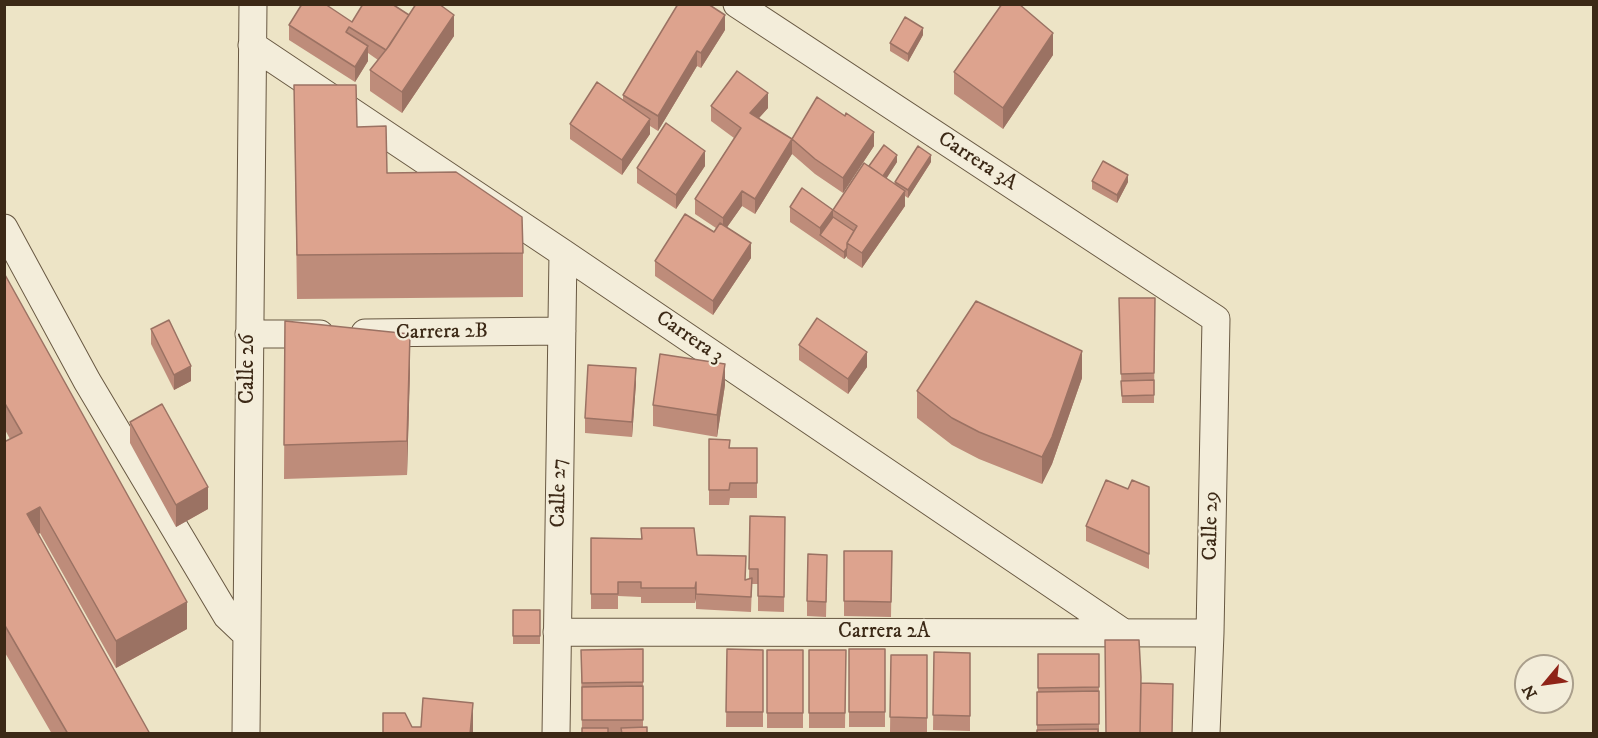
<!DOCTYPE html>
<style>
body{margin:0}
#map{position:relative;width:1598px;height:738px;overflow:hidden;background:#ede4c6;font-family:"IM FELL DW Pica",serif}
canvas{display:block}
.frame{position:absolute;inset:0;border:6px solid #3c2916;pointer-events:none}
.north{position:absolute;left:1514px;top:654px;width:60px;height:60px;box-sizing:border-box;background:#f3edda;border:2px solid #aa9f8c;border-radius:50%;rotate:241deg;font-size:16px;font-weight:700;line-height:24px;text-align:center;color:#3c2916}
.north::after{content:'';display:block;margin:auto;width:21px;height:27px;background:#8f2418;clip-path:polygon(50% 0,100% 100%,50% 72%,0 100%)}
</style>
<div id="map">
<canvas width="1598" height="738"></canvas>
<div class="frame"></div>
<div class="north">N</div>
</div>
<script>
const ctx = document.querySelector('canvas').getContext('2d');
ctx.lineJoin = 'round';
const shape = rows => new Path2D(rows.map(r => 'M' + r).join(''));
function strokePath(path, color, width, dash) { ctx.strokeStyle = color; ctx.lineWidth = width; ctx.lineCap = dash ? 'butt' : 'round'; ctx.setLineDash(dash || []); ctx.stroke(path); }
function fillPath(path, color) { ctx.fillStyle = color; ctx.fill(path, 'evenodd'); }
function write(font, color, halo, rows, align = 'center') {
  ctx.font = font + ' "IM FELL DW Pica",serif'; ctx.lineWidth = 4.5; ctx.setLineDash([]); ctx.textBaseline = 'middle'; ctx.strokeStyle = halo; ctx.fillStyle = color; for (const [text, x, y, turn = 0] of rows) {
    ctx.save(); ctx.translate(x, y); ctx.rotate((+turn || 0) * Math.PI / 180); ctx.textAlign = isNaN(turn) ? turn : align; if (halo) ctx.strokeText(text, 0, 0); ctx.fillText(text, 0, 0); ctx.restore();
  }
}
const minor = shape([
 [737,4,1216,319,1210,633,1206,734],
 [252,45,563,253,1124,633],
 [4,228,87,381,227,616,247,635],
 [365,333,562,331],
 [249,334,320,334],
 [557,632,1210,633],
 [246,734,253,4],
 [556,734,563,253]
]);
const wall = shape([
 [409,15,454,36,402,113,370,91,370,70,378,60,368,53,368,61,355,82,289,40,289,25,352,22],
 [725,30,701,68,697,66,658,131,650,126,650,134,622,175,570,139,570,124,623,101,623,95],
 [923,35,908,62,890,51,890,43],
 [1053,55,1003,129,954,94,954,72],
 [294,85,357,127,387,173,523,253,523,297,297,299],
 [711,106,768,108,759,118,792,154,755,214,742,206,727,227,751,258,713,315,655,276,655,261,714,232,716,228,695,214,695,199,734,138,711,121],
 [792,139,874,146,843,193,815,174,792,154],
 [897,162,886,178,895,184,895,182,931,162,908,198,905,196,905,206,862,268,847,258,847,256,844,259,790,222,790,207,833,210,869,166],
 [705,166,676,209,637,183,637,168],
 [1092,181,1128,182,1117,203,1092,189],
 [4,273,187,629,116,668,40,533,38,534,150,734,52,734,4,651,4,442,10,439,4,428],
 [1155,298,1154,403,1122,403,1119,313],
 [285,321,410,369,407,475,284,479],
 [151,329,191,381,174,390,151,344],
 [799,345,867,367,848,394,799,360],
 [1082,378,1052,464,1042,484,979,459,952,445,917,418,917,391],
 [636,383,632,437,585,433,585,418],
 [725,385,717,437,653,426,653,405],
 [130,422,208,509,176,527,130,443],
 [709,439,730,448,757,448,757,498,730,498,729,505,709,505],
 [1149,487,1149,569,1086,541,1086,526,1128,489],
 [750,516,785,517,784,612,758,611,758,584,752,584,751,612,696,609,696,598,695,603,641,603,641,597,618,596,618,609,591,609,591,538,641,539,641,528,746,580,749,579],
 [844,551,892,551,891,617,844,616],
 [827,570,826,617,807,616,807,601],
 [513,610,540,610,540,644,513,644],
 [643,649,643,728,647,734,582,734,581,650],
 [727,649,763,650,763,727,726,727],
 [849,649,885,649,885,727,849,727],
 [767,650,803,650,803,728,767,728],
 [809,650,846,650,845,728,809,728],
 [934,652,970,653,970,731,933,730],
 [1038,654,1099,687,1099,734,1037,734,1037,692,1038,692],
 [891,655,927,655,927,733,890,732]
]);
const shadedWall = shape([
 [454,15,454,36,402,113,402,92],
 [725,15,725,30,701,68,701,53],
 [923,28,923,35,908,62,908,54],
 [1053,33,1053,55,1003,129,1003,108],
 [368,46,368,61,355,82,355,67],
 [697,51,697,66,658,131,658,116],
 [768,93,768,108,750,128,750,113],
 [650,119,650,134,622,175,622,160],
 [874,132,874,146,843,193,843,178],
 [792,139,792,154,755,214,755,199],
 [705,151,705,166,676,209,676,195],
 [897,155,897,162,883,184,883,176],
 [931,155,931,162,908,198,908,190],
 [1128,175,1128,182,1117,203,1117,195],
 [742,191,742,206,723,233,723,218],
 [905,191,905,206,862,268,862,253],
 [833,210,833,224,820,235,820,243,820,228],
 [751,243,751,258,713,315,713,301],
 [847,248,847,256,844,259,844,252],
 [410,334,410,369,407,475,407,441],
 [1082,351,1082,378,1052,464,1042,484,1042,457],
 [867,352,867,367,848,394,848,379],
 [725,364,725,385,717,437,717,415],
 [191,366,191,381,174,390,174,375],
 [636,368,636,383,632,437,632,422],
 [208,487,208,509,176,527,176,505],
 [40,507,40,533,27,541,27,514],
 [696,582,696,598,695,603,695,588],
 [187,602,187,629,116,668,116,641],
 [473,703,473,734,470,734]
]);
const building = shape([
 [302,4,325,4,352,22,363,4,392,4,409,15,386,50,349,27,346,32,368,46,355,67,289,25,302,4],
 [416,4,439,4,454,15,402,92,370,70,389,46,416,4],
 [678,4,708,4,725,15,701,53,697,51,658,116,623,95,678,4],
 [1002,4,1019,4,1053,33,1003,108,954,72,1002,4],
 [905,17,923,28,908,54,890,43,905,17],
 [737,71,768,93,750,113,792,139,755,199,742,191,723,218,695,199,741,128,711,106,737,71],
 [597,82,650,119,622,160,570,124,597,82],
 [294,85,356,85,357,127,386,126,387,173,456,172,522,217,523,253,297,255,294,85],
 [817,97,845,116,846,113,874,132,843,178,815,159,792,139,817,97],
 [666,123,705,151,676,195,637,168,666,123],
 [884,145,897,155,883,176,869,166,884,145],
 [918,146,931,155,908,190,895,182,918,146],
 [1103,161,1128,175,1117,195,1092,181,1103,161],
 [864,163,905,191,862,253,847,243,857,226,833,210,864,163],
 [802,188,833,210,820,228,790,207,802,188],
 [685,214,714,232,720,223,751,243,713,301,655,261,685,214],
 [833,217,854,231,847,243,847,248,844,252,820,235,833,217],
 [4,273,187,602,116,641,40,507,27,514,150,734,68,734,4,624,4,442,22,433,4,402,4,273],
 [1119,298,1155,298,1154,373,1121,374,1119,298],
 [976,301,1082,351,1052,437,1042,457,979,432,952,418,917,391,976,301],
 [817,318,867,352,848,379,799,345,817,318],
 [169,320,191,366,174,375,151,329,169,320],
 [285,321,410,334,407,441,284,445,285,321],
 [660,354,725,364,717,415,653,405,660,354],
 [588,365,636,368,632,422,585,418,588,365],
 [1154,380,1154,395,1122,396,1121,381,1154,380],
 [162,404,208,487,176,505,130,422,162,404],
 [709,439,730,440,729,448,757,448,757,483,730,483,729,490,709,490,709,439],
 [1106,480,1128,489,1132,480,1149,487,1149,554,1086,526,1106,480],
 [750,516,785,517,784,597,758,596,758,569,749,569,750,516],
 [641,528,694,528,697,555,746,556,745,580,752,578,751,597,696,594,696,582,695,588,641,588,641,582,618,582,618,594,591,594,591,538,642,539,641,528],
 [844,551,892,551,891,602,844,601,844,551],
 [808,554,827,555,826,602,807,601,808,554],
 [513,610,540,610,540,636,513,636,513,610],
 [1105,640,1139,640,1141,677,1140,734,1106,734,1105,640],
 [643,649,643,682,582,683,581,650,643,649],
 [727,649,763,650,763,712,726,712,727,649],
 [849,649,885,649,885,712,849,712,849,649],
 [767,650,803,650,803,713,767,713,767,650],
 [809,650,846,650,845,713,809,713,809,650],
 [934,652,970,653,970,716,933,715,934,652],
 [1038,654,1099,654,1099,687,1038,688,1038,654],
 [891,655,927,655,927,718,890,717,891,655],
 [1141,683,1173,684,1172,734,1140,734,1141,683],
 [643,686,643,720,582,720,582,687,643,686],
 [1099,691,1099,724,1037,725,1037,692,1099,691],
 [423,698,473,703,470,734,383,734,383,713,405,713,412,727,421,727,423,698],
 [647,727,647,734,622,734,621,728,647,727],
 [582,728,608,728,608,734,582,734,582,728],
 [1098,729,1098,734,1037,734,1037,730,1098,729]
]);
const streetNames = [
 ["Carrera 3A",977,162,33],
 ["Carrera 2B",442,333,-1],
 ["Carrera 3",689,338,34],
 ["Calle 26",249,369,-90],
 ["Calle 27",560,493,-89],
 ["Calle 29",1212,526,-89],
 ["Carrera 2A",884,633]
];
strokePath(minor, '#685842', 29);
strokePath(minor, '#f3edda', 27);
fillPath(wall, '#be8c7a');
fillPath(shadedWall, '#9b7263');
fillPath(building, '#dda38e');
strokePath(building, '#9b7263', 1.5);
write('21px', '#3c2916', '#f3edda', streetNames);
</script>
